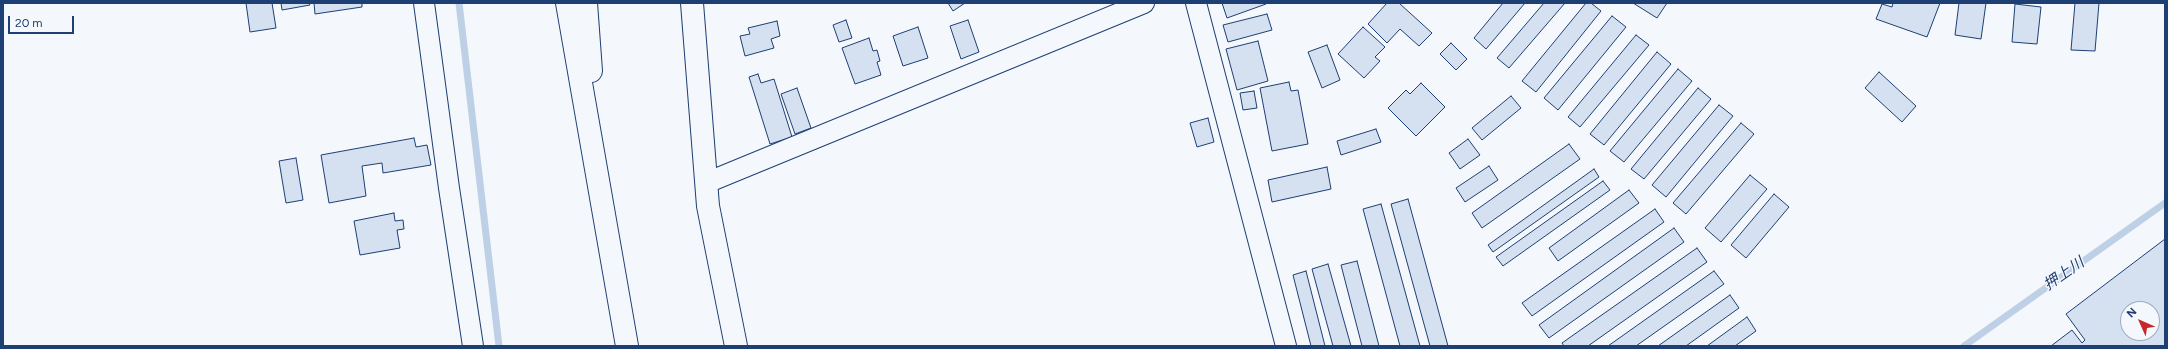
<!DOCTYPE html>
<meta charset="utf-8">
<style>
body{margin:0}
#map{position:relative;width:2168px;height:349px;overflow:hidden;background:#f4f7fb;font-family:Figtree,sans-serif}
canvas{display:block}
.frame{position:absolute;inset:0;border:4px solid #1d3f73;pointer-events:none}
.north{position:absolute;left:2120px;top:301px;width:40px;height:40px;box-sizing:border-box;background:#f4f7fb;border:1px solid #9eadc5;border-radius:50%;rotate:315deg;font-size:11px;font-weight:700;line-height:16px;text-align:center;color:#1d3f73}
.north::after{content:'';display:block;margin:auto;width:14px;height:18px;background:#c62828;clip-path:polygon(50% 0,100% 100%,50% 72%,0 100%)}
.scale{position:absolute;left:8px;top:16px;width:66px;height:18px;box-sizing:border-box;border:2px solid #1d3f73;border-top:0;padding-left:5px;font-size:12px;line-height:14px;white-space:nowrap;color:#1d3f73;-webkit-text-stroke:3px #f4f7fb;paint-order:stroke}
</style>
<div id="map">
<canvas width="2168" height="349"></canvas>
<div class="frame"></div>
<div class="north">N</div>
<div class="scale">20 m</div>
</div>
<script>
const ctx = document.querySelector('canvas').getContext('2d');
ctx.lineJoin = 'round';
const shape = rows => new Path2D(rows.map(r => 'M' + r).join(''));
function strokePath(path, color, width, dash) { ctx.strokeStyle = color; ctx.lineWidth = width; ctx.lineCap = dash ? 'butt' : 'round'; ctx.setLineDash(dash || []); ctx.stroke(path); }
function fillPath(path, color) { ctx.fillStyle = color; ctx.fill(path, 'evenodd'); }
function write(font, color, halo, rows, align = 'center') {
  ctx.font = font + ' Figtree,"Noto Sans JP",sans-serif'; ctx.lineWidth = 3; ctx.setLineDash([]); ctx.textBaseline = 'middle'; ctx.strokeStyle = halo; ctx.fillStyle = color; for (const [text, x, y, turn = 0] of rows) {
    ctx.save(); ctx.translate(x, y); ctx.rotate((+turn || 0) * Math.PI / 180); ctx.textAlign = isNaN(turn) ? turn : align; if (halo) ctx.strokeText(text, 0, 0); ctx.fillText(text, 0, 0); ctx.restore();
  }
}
const stream = shape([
 [459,3,499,346],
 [1964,346,2165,203]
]);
const building = shape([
 [246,3,272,3,276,28,250,32,246,3],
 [281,3,309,3,310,5,282,10,281,3],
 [314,3,362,3,362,7,315,14,314,3],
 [948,3,965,3,953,11,948,3],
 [1222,3,1266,3,1266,4,1227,18,1222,3],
 [1387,3,1399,3,1432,33,1419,46,1400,29,1387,43,1368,24,1387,3],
 [1503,3,1525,3,1486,49,1474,38,1503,3],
 [1544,3,1565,3,1509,68,1497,58,1544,3],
 [1586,3,1591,3,1601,11,1536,92,1522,81,1586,3],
 [1633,3,1667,3,1657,18,1633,3],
 [1893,3,1940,3,1927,37,1876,19,1882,4,1892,7,1893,3],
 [1959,3,1986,3,1981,39,1955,35,1959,3],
 [2075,3,2099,3,2095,51,2071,50,2075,3],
 [2015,4,2041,7,2037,44,2012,42,2015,4],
 [1267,14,1272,30,1228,42,1223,25,1267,14],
 [1612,16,1626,27,1558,110,1544,98,1612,16],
 [846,20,852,38,839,42,833,25,846,20],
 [968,20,979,52,961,59,950,26,968,20],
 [777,21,780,36,771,39,774,48,745,56,740,36,750,34,748,28,777,21],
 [918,27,928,58,903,66,893,36,918,27],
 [1363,27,1385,47,1375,57,1380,61,1364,78,1338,54,1363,27],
 [1636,35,1649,45,1580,127,1568,117,1636,35],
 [869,38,873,51,877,50,880,61,877,62,881,75,855,84,842,48,869,38],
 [1258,41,1268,81,1237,90,1226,49,1258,41],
 [1451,43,1467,59,1456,70,1440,54,1451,43],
 [1327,45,1340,80,1322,88,1308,52,1327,45],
 [1657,52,1671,64,1604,145,1590,134,1657,52],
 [1678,69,1692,81,1624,162,1610,151,1678,69],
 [1879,72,1916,106,1902,122,1865,88,1879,72],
 [758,74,761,83,774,79,792,137,770,144,749,77,758,74],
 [1289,82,1291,91,1298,90,1308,144,1272,151,1260,88,1289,82],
 [1421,83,1445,107,1416,136,1388,108,1406,90,1410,94,1421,83],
 [797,88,811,128,795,134,781,94,797,88],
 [1698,88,1711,99,1644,179,1631,169,1698,88],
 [1254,91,1257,108,1243,110,1240,93,1254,91],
 [1511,96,1521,108,1482,140,1472,128,1511,96],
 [1719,105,1733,116,1666,197,1652,185,1719,105],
 [1208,118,1214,142,1197,147,1190,123,1208,118],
 [1741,123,1754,134,1686,214,1673,203,1741,123],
 [1376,129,1381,142,1341,155,1337,141,1376,129],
 [414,138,416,147,427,145,431,165,383,173,382,163,362,166,366,196,329,203,321,155,414,138],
 [1468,139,1480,155,1460,169,1449,153,1468,139],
 [1569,144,1580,159,1482,228,1472,213,1569,144],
 [296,158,303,200,286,203,279,161,296,158],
 [1489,166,1498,180,1465,202,1456,188,1489,166],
 [1327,167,1331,189,1272,202,1268,180,1327,167],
 [1594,169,1599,177,1493,252,1488,245,1594,169],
 [1750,175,1767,189,1721,242,1705,228,1750,175],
 [1603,181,1610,190,1503,266,1496,257,1603,181],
 [1629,190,1639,203,1558,261,1549,248,1629,190],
 [1774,194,1789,207,1746,258,1731,245,1774,194],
 [1408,199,1448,346,1430,346,1391,204,1408,199],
 [1381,204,1420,346,1400,346,1363,209,1381,204],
 [1655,209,1664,222,1532,316,1522,303,1655,209],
 [394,213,395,221,403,220,404,229,397,230,400,248,360,255,354,221,394,213],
 [1674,228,1684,242,1549,338,1539,325,1674,228],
 [2165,239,2165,346,2051,346,2072,330,2082,343,2085,340,2066,314,2165,239],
 [2128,309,2152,309,2152,333,2128,333,2128,309],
 [1697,248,1707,262,1588,346,1564,346,1562,343,1697,248],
 [1357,261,1379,346,1362,346,1341,265,1357,261],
 [1328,264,1351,346,1333,346,1312,269,1328,264],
 [1306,271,1325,346,1311,346,1293,275,1306,271],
 [1714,271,1724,284,1636,346,1608,346,1714,271],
 [1730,295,1739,308,1686,346,1658,346,1730,295],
 [1747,317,1756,331,1735,346,1707,346,1747,317]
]);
const street = shape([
 [424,3,449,188,473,346],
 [1196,3,1286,346],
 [706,183,1144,3]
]);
const secondary = shape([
 [692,3,708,206,736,346]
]);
const highway = shape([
 [567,3,627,346],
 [586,3,591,71]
]);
const waterNames = [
 ["押上川",2064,274,-35]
];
strokePath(stream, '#bed0e5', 7);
fillPath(building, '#d5e0f0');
strokePath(building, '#1d3f73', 1);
strokePath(street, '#1d3f73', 22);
strokePath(secondary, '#1d3f73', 24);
strokePath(highway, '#1d3f73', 24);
strokePath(street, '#f4f7fb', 20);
strokePath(secondary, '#f4f7fb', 22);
strokePath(highway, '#f4f7fb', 22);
write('italic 15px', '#1d3f73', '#f4f7fb', waterNames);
</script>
